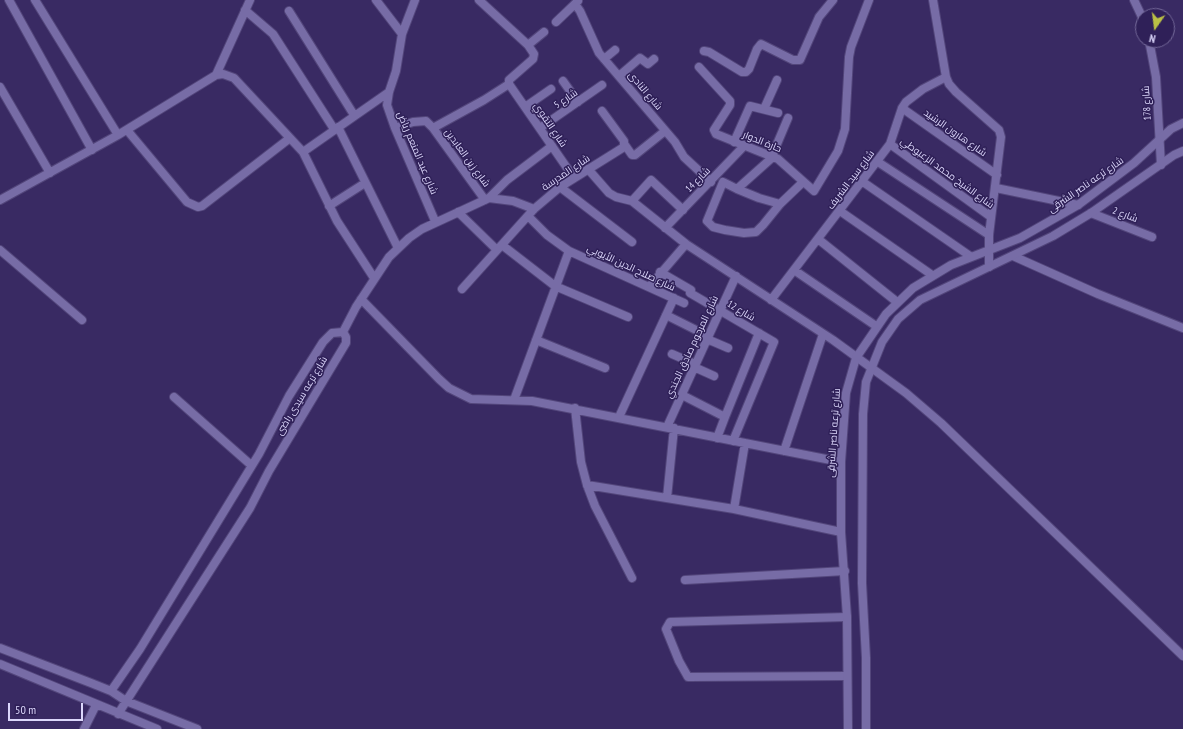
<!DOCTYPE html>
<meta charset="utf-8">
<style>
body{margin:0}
#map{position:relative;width:1183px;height:729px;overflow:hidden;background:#392a63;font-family:"PT Sans Narrow",sans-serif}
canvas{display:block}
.north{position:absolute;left:1135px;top:8px;width:40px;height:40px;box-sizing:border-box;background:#2f2058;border:1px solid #746999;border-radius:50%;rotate:194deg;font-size:11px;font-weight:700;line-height:16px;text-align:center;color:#dcd7fb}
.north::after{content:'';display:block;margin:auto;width:14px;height:18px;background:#bac045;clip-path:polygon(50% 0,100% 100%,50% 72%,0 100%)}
.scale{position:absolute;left:8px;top:703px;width:75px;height:18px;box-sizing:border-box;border:2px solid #dcd7fb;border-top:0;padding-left:5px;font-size:12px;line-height:14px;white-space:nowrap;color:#dcd7fb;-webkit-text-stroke:3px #2f2058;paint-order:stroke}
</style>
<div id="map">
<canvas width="1183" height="729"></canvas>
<div class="north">N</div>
<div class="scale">50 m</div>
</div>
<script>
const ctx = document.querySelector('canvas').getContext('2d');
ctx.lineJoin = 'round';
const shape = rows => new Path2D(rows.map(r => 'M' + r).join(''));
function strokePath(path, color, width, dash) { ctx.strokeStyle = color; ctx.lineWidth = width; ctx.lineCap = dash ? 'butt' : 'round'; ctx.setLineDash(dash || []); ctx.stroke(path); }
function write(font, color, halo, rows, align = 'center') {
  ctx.font = font + ' "PT Sans Narrow",Cairo,sans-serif'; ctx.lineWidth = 3; ctx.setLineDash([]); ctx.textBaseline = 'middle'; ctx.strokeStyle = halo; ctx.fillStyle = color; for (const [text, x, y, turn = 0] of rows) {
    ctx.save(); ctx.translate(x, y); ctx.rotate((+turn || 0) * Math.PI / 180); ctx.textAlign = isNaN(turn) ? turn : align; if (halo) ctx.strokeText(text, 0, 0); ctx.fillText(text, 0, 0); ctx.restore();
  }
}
const minor = shape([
 [9,0,92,150],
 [35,0,118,135],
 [376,0,402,34],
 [415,0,402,34,396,71,389,92,387,105,395,128,435,221],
 [479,0,528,45],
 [933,0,946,77,949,84,956,92,999,130,1001,137,989,235,989,267],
 [1134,0,1143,19],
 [575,4,580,11,599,53,675,142,684,157,711,182],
 [245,10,273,34,334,129],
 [289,11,354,115],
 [556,22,578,1],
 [1149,40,1156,77,1161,165],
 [704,51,709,52,742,72,746,72,749,69,757,49,761,44,793,60,800,60,819,17,833,0],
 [604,59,615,50],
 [699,67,730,101,730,105,714,130,716,134,778,159,814,191,838,151,845,129,849,57,851,47,869,0],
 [216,75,250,0],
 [619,76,640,58,648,64,654,59],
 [563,81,578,102],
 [509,84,574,178],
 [0,87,50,173],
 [525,107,551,89],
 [902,108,997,175],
 [764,109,777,80],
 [338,127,398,248],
 [395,128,413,122,426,121,433,128,484,100,509,84,509,80,533,59,534,54,528,45,544,32],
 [433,128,485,200],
 [540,128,602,85],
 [127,130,187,202,198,207,202,206,290,138],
 [734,142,750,106,778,113],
 [890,144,991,217],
 [625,145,632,155,635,155,665,131],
 [303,152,337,221,374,278],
 [772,156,788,118],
 [774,156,737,189,723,182,707,221,713,227,725,230,744,233,756,232,763,225,780,204],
 [878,162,989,235],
 [588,169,609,193,616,197,632,201,686,244],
 [863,182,970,256],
 [560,187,632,242],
 [996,188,1078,205],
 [737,189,759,198,780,204,803,182],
 [489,198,513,201,534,209],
 [0,200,118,135,216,75,223,74,234,78,303,152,389,92],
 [632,201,651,180,683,210],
 [329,206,365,183],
 [840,211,932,275],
 [458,212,497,250],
 [1091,213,1152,237],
 [528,216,547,235,569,251,684,303],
 [665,228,744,146],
 [818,239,897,302],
 [502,245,555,286,628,317],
 [0,250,82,320],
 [1013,256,1098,294,1183,328],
 [794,270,876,326],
 [660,272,691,290,690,293,774,342,733,441],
 [649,287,686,244,833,340,906,393,941,423,1183,656],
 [462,289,534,209,560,187,624,147,624,141,602,111],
 [361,299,439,379,449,388,471,399,532,401,841,462],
 [771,300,890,144,902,108,906,102,923,89,946,77],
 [666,315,708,336],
 [707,339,728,348],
 [536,340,605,368],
 [672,354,695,364],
 [694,367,714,376],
 [682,395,725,417,717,438],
 [174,397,251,465],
 [514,400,569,251],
 [575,408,581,462,587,485,595,506,632,578],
 [619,417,674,298],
 [725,417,759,333],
 [667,427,736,276],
 [784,451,823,334],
 [587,485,734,509,841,532],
 [667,498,674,428],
 [734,509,745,443],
 [685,580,845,571],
 [847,617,670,622,666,629,679,661,688,677,847,676],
 [0,648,91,683,111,691,126,701,197,729],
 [0,664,157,729],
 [111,691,140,649,259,454,289,396,323,342,332,333,343,332],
 [118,714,250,508,269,471,346,343,346,337,343,332,356,307,389,257,409,238,422,229,489,198,507,180,552,146],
 [84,729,96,705]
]);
const tertiary = shape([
 [848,729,847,617,841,532,841,462,846,393,856,358,886,314,913,288,951,265,1020,238,1078,205,1134,163,1171,129,1183,123],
 [866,729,866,658,862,583,863,414,866,382,882,342,898,319,920,300,1053,236,1091,213,1174,155,1183,151]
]);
const streetNames = [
 ["شارع النادى",645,91,50],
 ["شارع 5",566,99,-34],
 ["شارع 178",1147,103,-93],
 ["شارع التقوي",550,125,56],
 ["شارع هارون الرشيد",955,133,35],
 ["حارة الدوار",762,142,22],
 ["شارع عبد المنعم رياض",417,153,67],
 ["شارع زين العابدين",467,158,54],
 ["شارع المدرسة",566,173,-34],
 ["شارع الشيخ محمد الزعبوطي",947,173,36],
 ["شارع 14",698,180,-45],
 ["شارع سيد الشريف",851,180,-53],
 ["شارع ترعه ناصر الشرقى",1086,185,-35],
 ["شارع 2",1125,215,21],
 ["شارع صلاح الدين الأيوبي",631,268,25],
 ["شارع 12",741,311,31],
 ["شارع المرحوم صادق الجندي",692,347,-65],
 ["شارع ترعه سيدى راضى",302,396,-59],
 ["شارع ترعه ناصر الشرقى",834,433,-86]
];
strokePath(minor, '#53467b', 10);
strokePath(tertiary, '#53467b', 10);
strokePath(minor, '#776ca6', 8);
strokePath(tertiary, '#776ca6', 8);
write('10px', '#dcd7fb', '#2f2058', streetNames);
</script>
